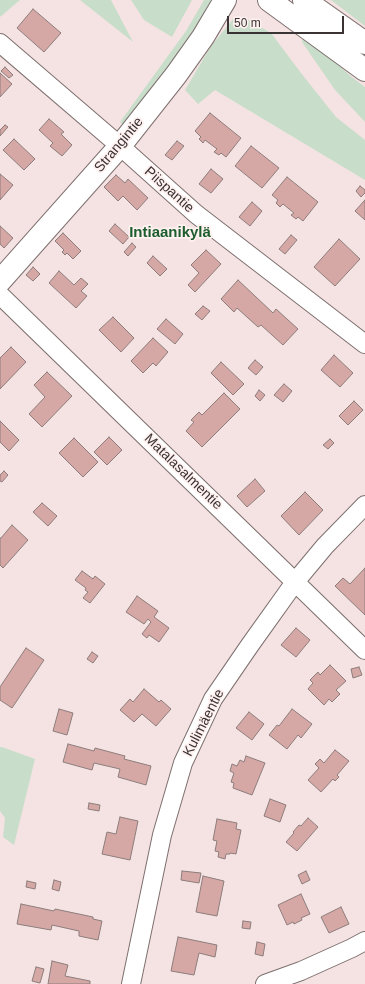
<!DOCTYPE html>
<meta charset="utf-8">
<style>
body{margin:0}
#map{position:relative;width:365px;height:984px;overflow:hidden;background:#f4e3e2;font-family:Arial,sans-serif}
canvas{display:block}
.scale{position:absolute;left:227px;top:16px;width:117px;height:18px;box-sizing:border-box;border:2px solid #3a3333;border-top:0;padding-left:5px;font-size:12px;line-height:14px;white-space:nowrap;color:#3a3333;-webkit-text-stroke:3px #fef1f0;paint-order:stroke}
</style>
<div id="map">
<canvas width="365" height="984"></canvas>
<div class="scale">50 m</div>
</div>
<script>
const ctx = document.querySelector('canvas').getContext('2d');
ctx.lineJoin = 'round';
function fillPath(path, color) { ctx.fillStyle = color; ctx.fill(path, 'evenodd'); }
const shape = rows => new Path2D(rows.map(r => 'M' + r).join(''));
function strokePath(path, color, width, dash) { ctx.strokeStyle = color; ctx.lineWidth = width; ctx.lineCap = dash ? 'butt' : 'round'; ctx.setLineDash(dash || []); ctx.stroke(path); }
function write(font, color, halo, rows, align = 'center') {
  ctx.font = font + ' Arial,sans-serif'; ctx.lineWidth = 3.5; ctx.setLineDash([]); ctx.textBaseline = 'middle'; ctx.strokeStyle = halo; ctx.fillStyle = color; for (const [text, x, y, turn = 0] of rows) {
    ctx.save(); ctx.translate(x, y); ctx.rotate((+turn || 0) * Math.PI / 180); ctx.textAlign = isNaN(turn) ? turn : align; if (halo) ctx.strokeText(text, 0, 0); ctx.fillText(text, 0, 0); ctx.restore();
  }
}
const green = shape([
 [0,0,20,0,0,17],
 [80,0,111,0,133,42],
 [131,0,192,0,172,37,144,20],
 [204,0,215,0,192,38,123,125,120,122,186,31],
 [331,0,365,0,365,26],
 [234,18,247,19,271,33,301,73,336,117,365,140,365,180,215,90,198,104,185,90,211,46],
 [303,34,353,78,365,87,365,122,335,90,302,42],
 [0,747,2,747,35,759,14,845,3,837,5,818,0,811]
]);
const building = shape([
 [33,9,61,33,44,52,17,28,33,9],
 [5,67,13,75,9,78,1,71,5,67],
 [0,73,12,84,0,97,0,73],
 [210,113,241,138,226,157,221,153,219,155,214,152,217,149,205,140,203,143,199,139,201,137,195,131,210,113],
 [49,119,64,132,61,134,72,145,62,156,50,146,53,143,39,130,49,119],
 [5,125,8,127,0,136,0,130,5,125],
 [14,139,35,159,24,170,3,150,14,139],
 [177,141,184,146,172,160,165,155,177,141],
 [251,146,279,168,262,188,235,166,251,146],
 [211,169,223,179,211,193,199,184,211,169],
 [0,174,13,185,0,200,0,174],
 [116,175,125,183,128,179,148,198,137,210,123,196,118,201,104,187,116,175],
 [287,177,318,202,303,221,298,217,296,219,291,215,294,213,283,204,280,207,276,203,278,200,272,195,287,177],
 [360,186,365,190,365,193,361,197,356,191,360,186],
 [365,200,365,220,355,211,365,200],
 [252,202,262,211,250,226,239,217,252,202],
 [115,224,129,237,123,244,109,231,115,224],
 [0,226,13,238,4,248,0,244,0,226],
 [63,233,81,251,73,259,67,253,65,255,62,252,64,250,55,241,63,233],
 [291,235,297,240,285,254,279,249,291,235],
 [339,239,360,259,335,286,314,267,339,239],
 [132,243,136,247,128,256,124,252,132,243],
 [206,250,221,264,195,292,188,285,199,273,191,265,206,250],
 [153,256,167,269,160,276,147,263,153,256],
 [33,267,40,274,33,281,26,275,33,267],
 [59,271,74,285,81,278,88,284,81,291,87,296,76,308,49,283,59,271],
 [238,280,273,313,276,309,298,329,283,345,261,325,258,327,237,308,234,312,221,299,238,280],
 [203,306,210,311,202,320,195,314,203,306],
 [113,317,134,338,121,352,99,330,113,317],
 [166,319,183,334,175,344,157,329,166,319],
 [153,338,168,352,156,366,153,363,143,373,131,361,153,338],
 [11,347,26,362,0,389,0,358,11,347],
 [334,355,353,373,340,387,321,370,334,355],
 [255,360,263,367,256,375,248,368,255,360],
 [221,362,244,384,233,395,211,373,221,362],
 [47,372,72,396,42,427,29,414,45,397,34,385,47,372],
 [284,384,292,391,283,402,274,395,284,384],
 [259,390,265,395,260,401,255,396,259,390],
 [224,393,240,409,202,447,186,431,194,422,191,420,199,412,202,415,224,393],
 [354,401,363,410,348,425,339,416,354,401],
 [0,421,19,440,9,451,0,442,0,421],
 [109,437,122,450,107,465,94,452,109,437],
 [74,438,98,462,83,477,59,453,74,438],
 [330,439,334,443,328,449,323,445,330,439],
 [4,471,8,475,2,482,0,481,0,475,4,471],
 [255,479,265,491,247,507,237,496,255,479],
 [305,492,323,510,299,535,281,516,305,492],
 [42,503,57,516,48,526,33,512,42,503],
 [12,525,28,540,3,568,0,565,0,538,1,538,12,525],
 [365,568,365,615,335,586,343,578,350,584,365,568],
 [82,571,93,579,95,576,105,584,90,603,83,598,88,592,85,590,86,588,75,580,82,571],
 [137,596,158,611,154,617,169,628,159,642,149,635,147,638,142,634,151,622,148,619,144,624,126,612,137,596],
 [296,628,310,640,296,657,281,645,296,628],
 [26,648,44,660,12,708,0,700,0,687,26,648],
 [92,652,98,656,93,663,87,659,92,652],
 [330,665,346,681,336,690,340,694,332,702,329,699,324,705,308,689,313,683,310,680,318,672,320,675,330,665],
 [359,667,362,675,353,678,351,669,359,667],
 [144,689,159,702,161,700,171,709,156,726,142,714,134,722,120,710,130,699,133,702,144,689],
 [59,709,73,713,67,735,53,731,59,709],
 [292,709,312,724,301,738,298,735,287,749,269,735,277,725,279,726,292,709],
 [249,712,264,724,252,740,236,728,249,712],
 [68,744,94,751,95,748,125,756,124,759,151,766,146,785,118,777,120,769,94,763,92,770,63,762,68,744],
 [335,750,349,761,337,775,339,777,335,781,333,779,321,792,308,780,319,768,315,764,320,759,324,763,335,750],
 [246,756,265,763,252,795,233,788,234,783,231,782,234,773,230,771,232,764,237,766,240,760,244,762,246,756],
 [270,799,286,805,280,822,264,816,270,799],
 [89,803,100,805,99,811,88,809,89,803],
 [120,817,138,821,130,860,102,854,107,832,116,834,120,817],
 [308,818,318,827,297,851,286,842,294,833,293,832,299,825,301,826,308,818],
 [217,819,237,823,236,829,241,830,236,854,230,853,230,854,226,854,225,859,218,857,219,852,215,851,217,841,213,840,217,819],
 [182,871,201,873,199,883,181,880,182,871],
 [306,871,310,880,302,884,298,875,306,871],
 [203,876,224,881,217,916,196,912,203,876],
 [54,880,61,882,59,891,52,889,54,880],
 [27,881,36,883,35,889,26,887,27,881],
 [301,894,310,914,301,918,302,920,294,924,293,922,287,925,278,905,301,894],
 [21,904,54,911,55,909,93,917,93,919,102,921,98,940,79,936,79,931,52,925,51,930,17,924,21,904],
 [341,907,349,924,329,933,321,917,341,907],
 [243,921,251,922,250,929,242,928,243,921],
 [178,937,217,945,215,957,199,953,194,975,171,971,178,937],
 [257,942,265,944,263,956,255,954,257,942],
 [52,961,68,965,65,976,90,981,90,984,48,984,52,961],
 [36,967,44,969,40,983,32,981,36,967]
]);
const minor = shape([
 [0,43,120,146,196,214,365,344],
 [0,295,365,650],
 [131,984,162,835,183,763,213,699,250,645,295,582,325,546,365,505],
 [265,984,301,971,352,948,365,941]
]);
const tertiary = shape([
 [0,281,120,146,176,75,203,37,225,0]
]);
const trunk = shape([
 [269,0,365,70],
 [304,0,365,43]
]);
const streetNames = [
 ["Strangintie",119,145,-50],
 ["Piispantie",169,190,42],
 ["Matalasalmentie",183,472,44],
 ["Kulimäentie",204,723,-63]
];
const neighbourhoodNames = [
 ["Intiaanikylä",170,233]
];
fillPath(green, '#c8deca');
fillPath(building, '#d6a8a5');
strokePath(building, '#8c7d7c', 1);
strokePath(minor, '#7e706f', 20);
strokePath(tertiary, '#7e706f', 24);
strokePath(trunk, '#7e706f', 24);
strokePath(minor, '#fff', 18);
strokePath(tertiary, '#fff', 22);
strokePath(trunk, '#fff', 22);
write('14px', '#3a3333', '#fef1f0', streetNames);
write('bold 15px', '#1d5c2d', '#fef1f0', neighbourhoodNames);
</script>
